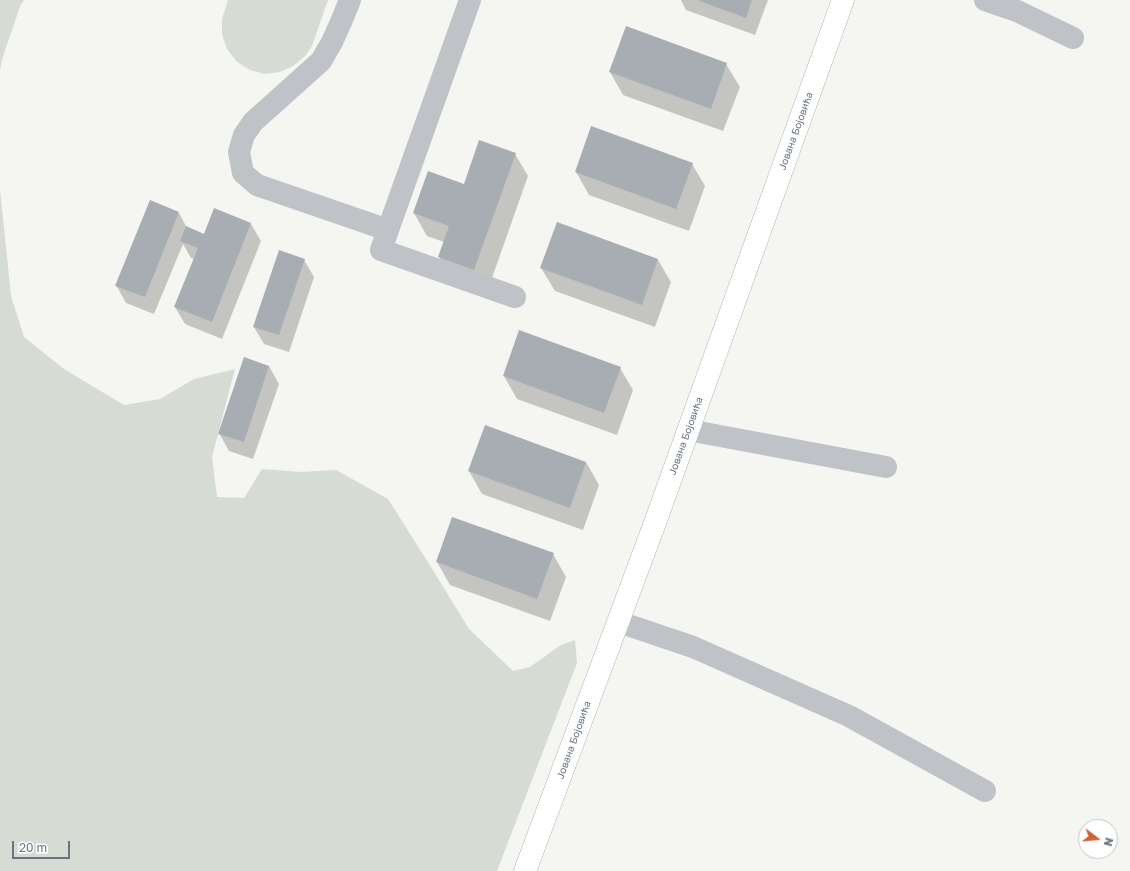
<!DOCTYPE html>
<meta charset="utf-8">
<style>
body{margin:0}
#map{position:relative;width:1130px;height:871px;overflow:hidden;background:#f5f5f2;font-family:"Golos Text",sans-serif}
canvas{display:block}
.north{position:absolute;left:1078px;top:819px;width:40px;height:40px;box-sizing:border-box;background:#fff;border:1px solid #c2c7cc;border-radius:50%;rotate:106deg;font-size:11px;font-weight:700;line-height:16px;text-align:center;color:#677480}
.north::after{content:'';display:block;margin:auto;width:14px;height:18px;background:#d05f37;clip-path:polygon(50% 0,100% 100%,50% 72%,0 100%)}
.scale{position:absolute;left:12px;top:841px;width:58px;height:18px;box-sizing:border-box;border:2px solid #677480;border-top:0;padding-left:5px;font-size:12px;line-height:14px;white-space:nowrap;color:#677480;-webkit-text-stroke:3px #fff;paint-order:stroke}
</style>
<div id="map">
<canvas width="1130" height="871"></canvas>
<div class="north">N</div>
<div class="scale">20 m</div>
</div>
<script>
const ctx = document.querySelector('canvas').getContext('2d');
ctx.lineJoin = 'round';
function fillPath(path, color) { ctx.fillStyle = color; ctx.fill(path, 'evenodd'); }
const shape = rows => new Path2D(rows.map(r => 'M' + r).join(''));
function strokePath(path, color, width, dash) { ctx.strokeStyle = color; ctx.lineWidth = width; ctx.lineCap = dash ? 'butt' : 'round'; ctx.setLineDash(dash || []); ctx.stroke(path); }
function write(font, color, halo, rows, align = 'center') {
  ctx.font = font + ' "Golos Text",sans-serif'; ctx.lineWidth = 4; ctx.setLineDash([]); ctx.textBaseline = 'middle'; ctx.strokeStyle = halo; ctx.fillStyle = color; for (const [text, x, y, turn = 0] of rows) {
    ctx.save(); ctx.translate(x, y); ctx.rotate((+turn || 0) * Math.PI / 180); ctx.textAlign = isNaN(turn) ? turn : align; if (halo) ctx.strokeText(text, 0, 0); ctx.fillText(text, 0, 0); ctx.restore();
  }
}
const green = shape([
 [0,0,24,0,21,4,4,53,0,69],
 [228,0,328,0,312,46,305,56,293,66,280,72,265,74,250,70,237,62,227,49,222,34,222,19],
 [0,189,11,296,24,337,64,369,124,405,160,399,194,379,235,369,212,457,217,497,244,498,262,469,301,472,336,470,388,499,431,567,469,629,513,671,530,667,561,645,575,640,577,663,497,871,0,871]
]);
const shadow = shape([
 [681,0,768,0,755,35,686,10],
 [726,64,740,87,723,131,623,95,610,72],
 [515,154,528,176,487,292,452,280,439,257,444,242,427,236,414,213,464,185],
 [692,164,705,186,689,231,589,195,576,172],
 [214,210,251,224,261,241,222,339,185,324,175,307,194,259,191,258,183,244,154,314,126,303,116,285,179,213,187,228,204,235],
 [558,223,658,260,671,282,655,327,555,291,541,268],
 [304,260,314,277,289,352,264,344,254,327],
 [269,366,279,384,253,459,229,451,219,433],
 [620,368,633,390,617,435,517,399,504,376],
 [586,462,599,485,583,530,482,494,469,471],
 [453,518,553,554,566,577,550,621,450,585,437,562]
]);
const building = shape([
 [697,0,752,0,746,18],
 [626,26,727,63,711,109,609,72],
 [591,126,693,163,676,209,575,172],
 [479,140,516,153,474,270,438,257,449,226,413,213,428,171,464,184],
 [150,200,179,212,145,297,115,286],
 [214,208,251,223,212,322,174,307,198,248,180,241,186,226,204,234],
 [557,222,658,259,642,305,540,268],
 [279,250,305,259,279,335,253,327],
 [519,330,621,367,604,413,503,376],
 [244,357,269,366,244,442,218,434],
 [485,425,586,462,570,508,468,471],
 [452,517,554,553,537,599,436,562]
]);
const minor = shape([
 [350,0,341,22,332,42,321,61,253,122,244,135,239,152,243,173,257,185,388,230,381,250,515,297],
 [985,0,1017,11,1073,38],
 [388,230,470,0],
 [688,430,886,467],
 [619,622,693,647,849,716,985,791]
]);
const major = shape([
 [525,871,652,531,843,0]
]);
const streetNames = [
 ["Јована Бојовића",796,131,-70],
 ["Јована Бојовића",686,436,-70],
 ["Јована Бојовића",574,740,-70]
];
fillPath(green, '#d6dbd4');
fillPath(shadow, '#0003');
fillPath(building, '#a7adb2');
strokePath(major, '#b3b6ba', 23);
strokePath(minor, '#bfc2c6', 22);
strokePath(major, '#fff', 22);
write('10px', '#677480', '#fff', streetNames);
</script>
